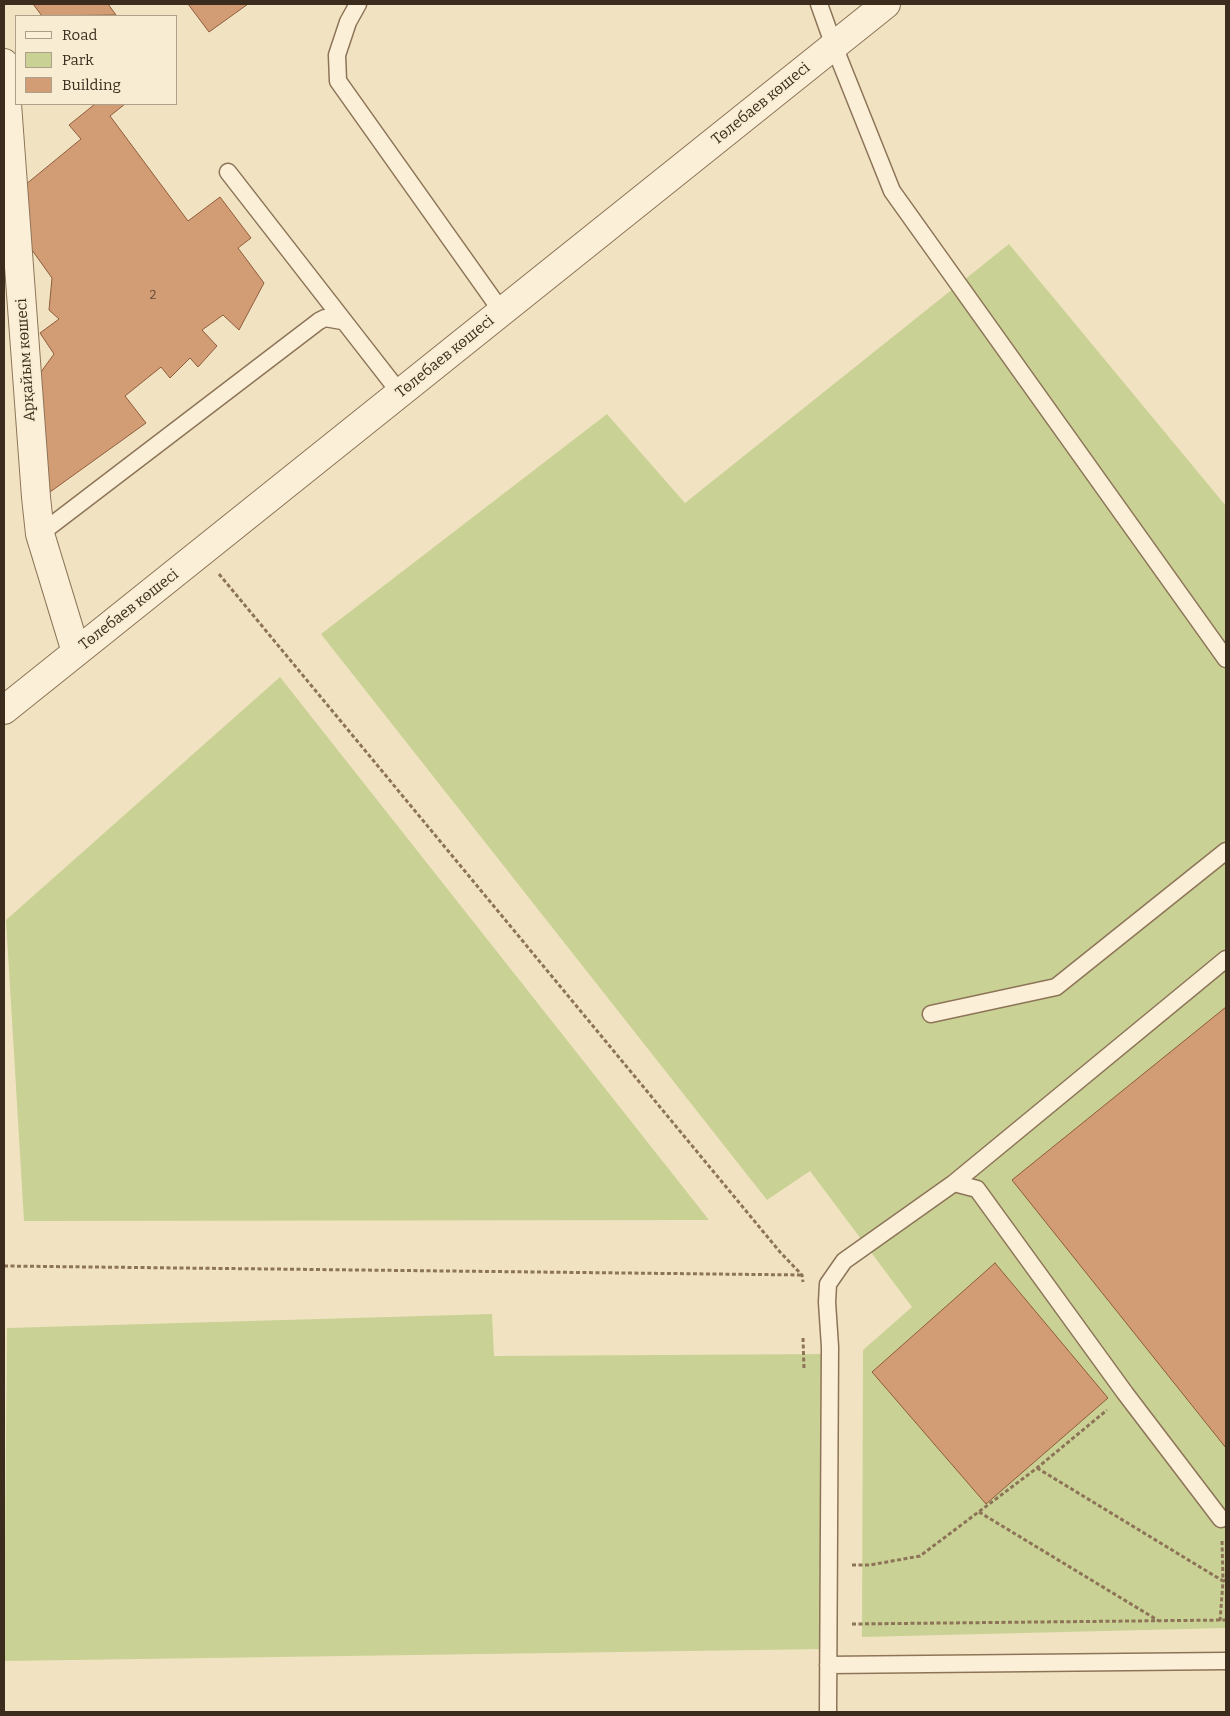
<!DOCTYPE html>
<meta charset="utf-8">
<style>
body{margin:0}
#map{position:relative;width:1230px;height:1716px;overflow:hidden;background:#f1e3c2;font-family:Bitter,serif}
canvas{display:block}
.frame{position:absolute;inset:0;border:5px solid #3c2c1d;pointer-events:none}
.legend{position:absolute;left:15px;top:15px;width:162px;height:90px;box-sizing:border-box;background:#f8edd3;border:1px solid #ada08a;margin:0;padding:6px 9px;list-style:none;font-size:15px;color:#3c2c1d}
.legend li{display:flex;align-items:center;gap:10px;height:25px}
.legend b{width:25px;border:1px solid #ada08a}
</style>
<div id="map">
<canvas width="1230" height="1716"></canvas>
<div class="frame"></div>
<ul class="legend">
<li><b style="height:6px;background:#fbf0d7"></b>Road</li>
<li><b style="height:14px;background:#cad195"></b>Park</li>
<li><b style="height:14px;background:#d29c75"></b>Building</li>
</ul>
</div>
<script>
const ctx = document.querySelector('canvas').getContext('2d');
ctx.lineJoin = 'round';
function fillPath(path, color) { ctx.fillStyle = color; ctx.fill(path, 'evenodd'); }
const shape = rows => new Path2D(rows.map(r => 'M' + r).join(''));
function strokePath(path, color, width, dash) { ctx.strokeStyle = color; ctx.lineWidth = width; ctx.lineCap = dash ? 'butt' : 'round'; ctx.setLineDash(dash || []); ctx.stroke(path); }
function write(font, color, halo, rows, align = 'center') {
  ctx.font = font + ' Bitter,serif'; ctx.lineWidth = 4; ctx.setLineDash([]); ctx.textBaseline = 'middle'; ctx.strokeStyle = halo; ctx.fillStyle = color; for (const [text, x, y, turn = 0] of rows) {
    ctx.save(); ctx.translate(x, y); ctx.rotate((+turn || 0) * Math.PI / 180); ctx.textAlign = isNaN(turn) ? turn : align; if (halo) ctx.strokeText(text, 0, 0); ctx.fillText(text, 0, 0); ctx.restore();
  }
}
const green = shape([
 [1009,244,1226,506,1226,1628,862,1637,863,1350,912,1307,810,1171,767,1200,321,634,607,414,685,503],
 [280,677,709,1220,24,1221,6,920],
 [492,1314,494,1356,828,1354,826,1649,4,1661,7,1328]
]);
const building = shape([
 [33,4,108,4,116,15,42,16,33,4],
 [188,4,248,4,209,32,188,4],
 [95,104,125,104,110,116,188,221,220,197,251,238,238,248,264,283,239,330,223,315,202,330,217,346,198,367,190,358,170,378,161,367,125,396,146,423,50,492,38,376,54,354,40,333,59,319,49,310,52,278,27,243,25,185,81,139,69,125,95,104],
 [1226,1007,1226,1448,1012,1180,1226,1007],
 [995,1263,1108,1398,986,1504,872,1372,995,1263]
]);
const path = shape([
 [219,574,780,1252,802,1275,803,1282],
 [4,1266,802,1275],
 [803,1338,804,1369],
 [1037,1468,1223,1581,1220,1621],
 [979,1512,1159,1621],
 [1222,1541,1223,1581,1226,1580],
 [852,1565,870,1565,920,1556,1037,1468,1107,1410],
 [852,1624,1226,1620]
]);
const service = shape([
 [358,4,348,22,337,55,338,81,502,312],
 [819,4,834,46,892,191,1226,659],
 [228,172,400,393],
 [40,534,319,321,325,318,342,321],
 [931,1014,1056,987,1226,851],
 [954,1183,1226,959],
 [828,1665,1226,1661],
 [828,1712,830,1347,827,1302,828,1284,844,1261,954,1183,977,1189,1125,1393,1221,1519]
]);
const minor = shape([
 [4,63,36,497,40,534,76,652]
]);
const tertiary = shape([
 [4,710,886,4]
]);
const numberNames = [
 ["2",153,296]
];
const streetNames = [
 ["Төлебаев көшесі",761,104,-39],
 ["Төлебаев көшесі",445,357,-39],
 ["Арқайым көшесі",26,360,-94],
 ["Төлебаев көшесі",129,610,-38]
];
fillPath(green, '#cad195');
fillPath(building, '#d29c75');
strokePath(building, '#8e5c3c', 1);
strokePath(service, '#8d7458', 19);
strokePath(minor, '#8d7458', 30);
strokePath(tertiary, '#8d7458', 30);
strokePath(path, '#8d7458', 3, [4, 2.5]);
strokePath(service, '#fbf0d7', 16);
strokePath(minor, '#fbf0d7', 28);
strokePath(tertiary, '#fbf0d7', 28);
write('12px', '#624833', null, numberNames);
write('15px', '#3c2c1d', '#f8edd3', streetNames);
</script>
